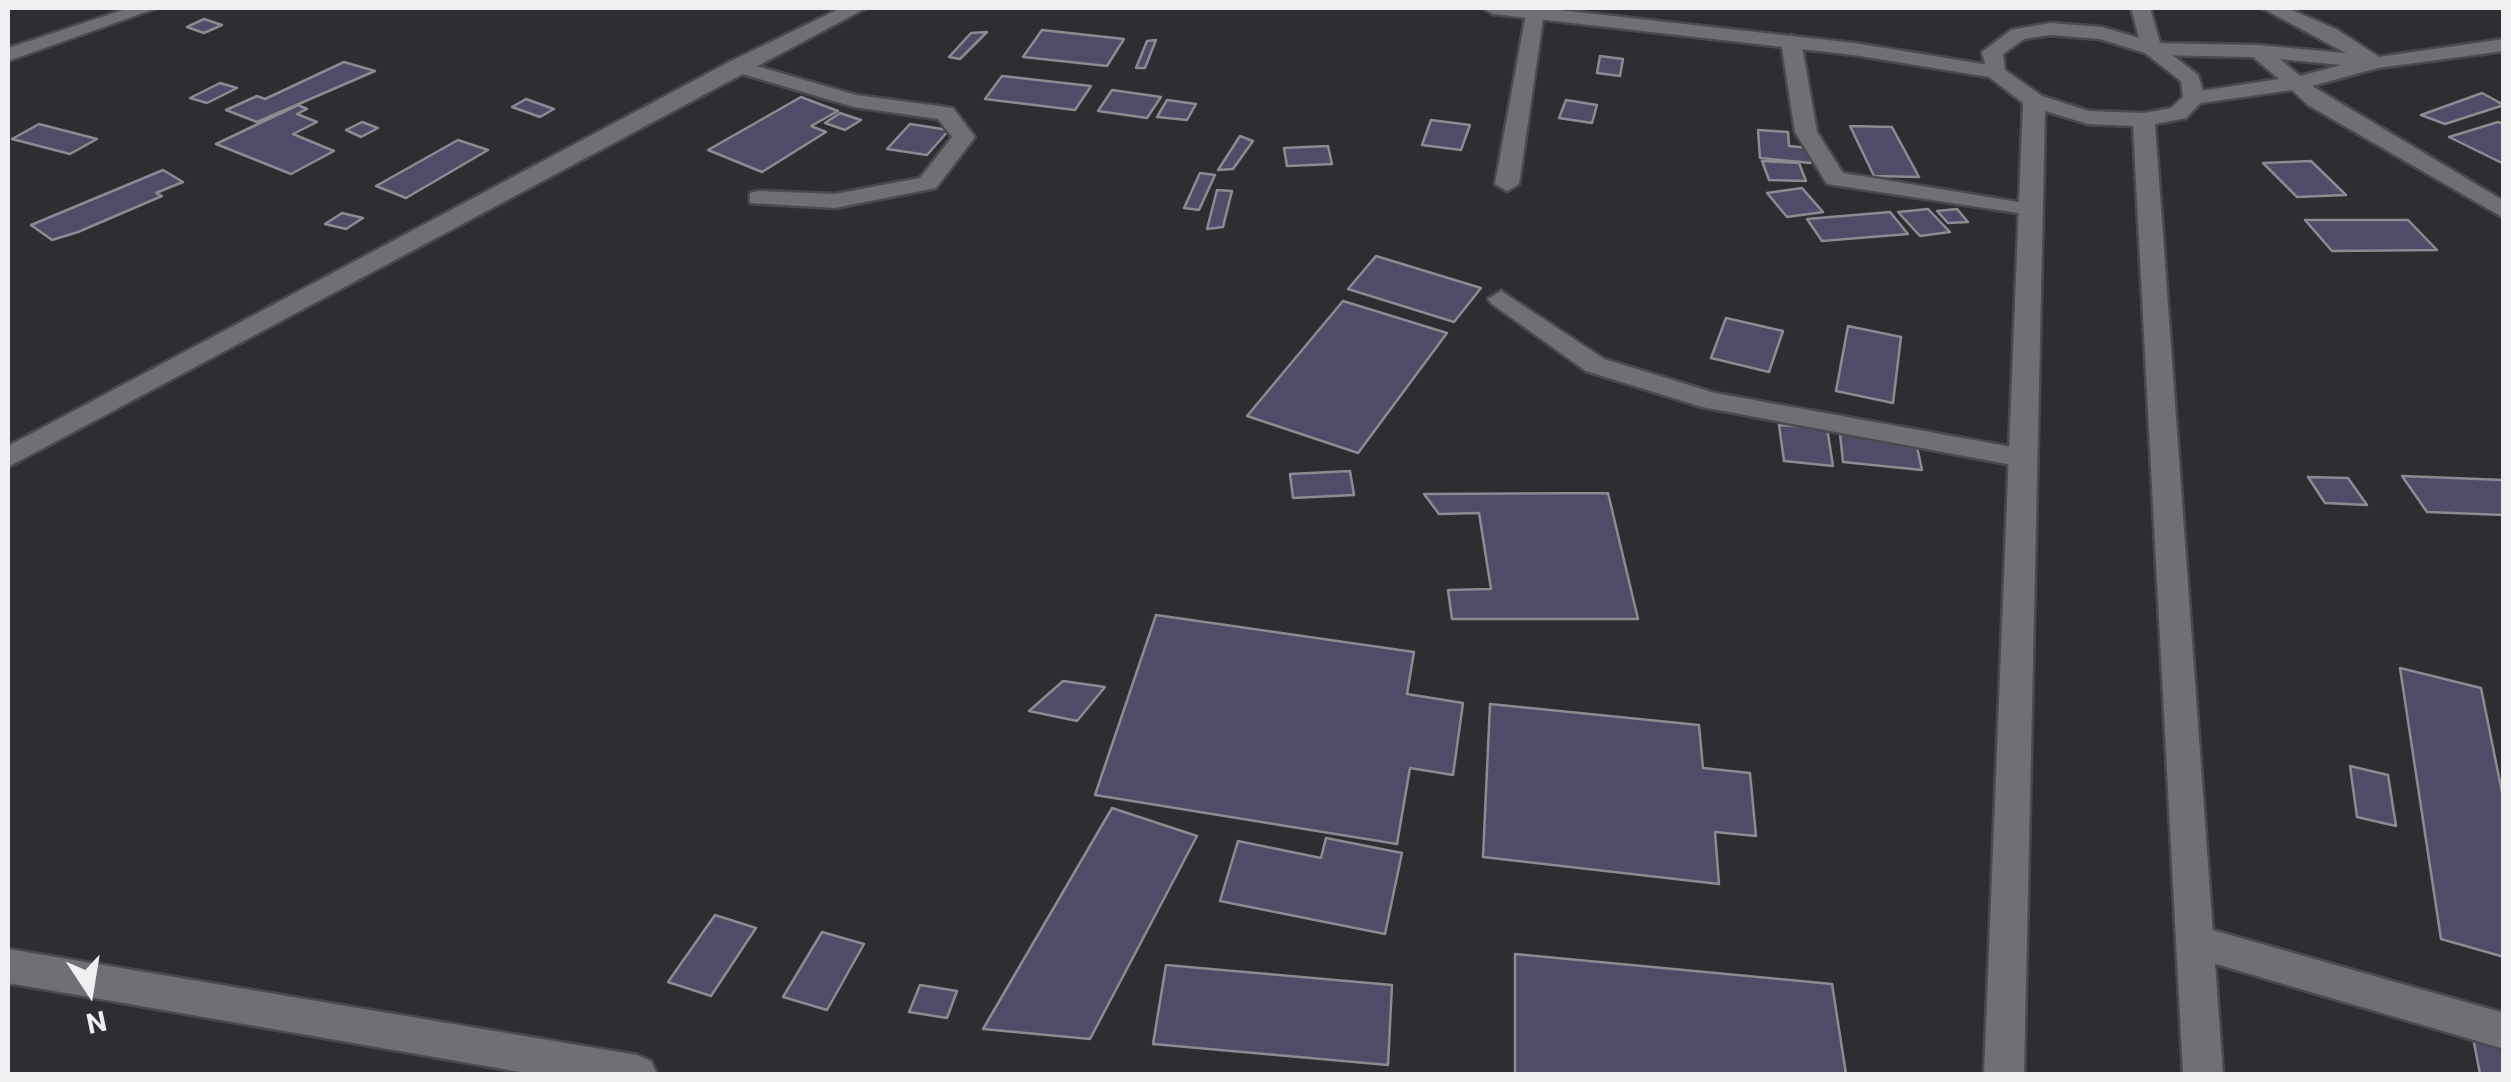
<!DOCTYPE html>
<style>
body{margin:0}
#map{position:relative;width:2511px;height:1082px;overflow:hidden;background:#2e2d32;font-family:Roboto,sans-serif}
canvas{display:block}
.frame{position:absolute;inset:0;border:10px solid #efeef1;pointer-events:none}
.north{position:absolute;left:40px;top:942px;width:100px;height:100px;-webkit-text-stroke:8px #2e2d32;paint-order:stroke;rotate:168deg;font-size:28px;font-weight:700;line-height:40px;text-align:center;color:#efeef1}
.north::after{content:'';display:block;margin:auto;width:35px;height:45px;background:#efeef1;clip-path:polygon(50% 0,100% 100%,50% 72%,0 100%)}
</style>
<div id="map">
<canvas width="2511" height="1082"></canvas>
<div class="frame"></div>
<div class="north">N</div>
</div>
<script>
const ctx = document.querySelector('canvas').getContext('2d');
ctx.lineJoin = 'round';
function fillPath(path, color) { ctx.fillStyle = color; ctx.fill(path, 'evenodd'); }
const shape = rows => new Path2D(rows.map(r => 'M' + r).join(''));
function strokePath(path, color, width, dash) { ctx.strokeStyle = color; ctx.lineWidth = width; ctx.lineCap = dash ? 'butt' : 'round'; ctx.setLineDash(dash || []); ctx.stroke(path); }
const building = shape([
 [204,19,222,25,204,33,187,27,204,19],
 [1042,30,1124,39,1107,66,1023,57,1042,30],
 [987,32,960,59,949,57,971,33,987,32],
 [1156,40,1145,68,1136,68,1147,41,1156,40],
 [1600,56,1623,59,1620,76,1597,73,1600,56],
 [344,62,375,71,257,122,226,110,257,96,265,99,344,62],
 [1002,76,1091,86,1075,110,985,99,1002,76],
 [220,83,237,88,207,103,190,98,220,83],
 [1112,90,1161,97,1147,118,1098,111,1112,90],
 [2482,93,2504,105,2445,124,2421,115,2482,93],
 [801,97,838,111,811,126,826,132,762,172,708,150,801,97],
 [526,99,554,109,540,117,512,107,526,99],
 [1167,100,1196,104,1187,120,1157,117,1167,100],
 [1566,100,1597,105,1592,123,1559,118,1566,100],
 [298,105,307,109,297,114,317,122,293,134,334,151,291,174,216,144,298,105],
 [840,113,861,120,845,130,825,123,840,113],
 [1431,120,1470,125,1461,150,1422,145,1431,120],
 [362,122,378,128,361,137,346,130,362,122],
 [2498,122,2504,124,2504,164,2449,137,2498,122],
 [39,124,97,139,70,154,12,139,39,124],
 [910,124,949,130,927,155,887,149,910,124],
 [1850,126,1892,127,1919,177,1874,176,1850,126],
 [1758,130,1788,132,1789,146,1810,148,1811,163,1760,158,1758,130],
 [1240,136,1253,141,1233,169,1218,170,1240,136],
 [458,140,488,150,406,198,376,186,458,140],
 [1328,146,1332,164,1287,166,1284,148,1328,146],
 [1762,161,1799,163,1806,181,1769,180,1762,161],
 [2311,161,2346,195,2297,197,2263,163,2311,161],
 [163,170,183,182,156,193,162,196,78,232,52,240,31,225,163,170],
 [1200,173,1215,175,1199,210,1184,208,1200,173],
 [1802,188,1823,212,1787,217,1767,193,1802,188],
 [1217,190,1232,191,1223,227,1207,229,1217,190],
 [1928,209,1950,232,1920,236,1898,212,1928,209],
 [1957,209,1968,222,1948,223,1937,211,1957,209],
 [1890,212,1908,234,1822,241,1807,219,1890,212],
 [342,213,363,218,346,229,325,224,342,213],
 [2305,220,2408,220,2437,250,2332,251,2305,220],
 [1376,256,1481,288,1454,322,1348,289,1376,256],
 [1343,301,1447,333,1358,453,1247,416,1343,301],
 [1726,318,1783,331,1769,372,1711,358,1726,318],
 [1848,326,1901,337,1893,403,1836,391,1848,326],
 [1779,425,1827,428,1833,466,1784,461,1779,425],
 [1840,434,1916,442,1922,470,1843,462,1840,434],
 [1350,471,1354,495,1293,498,1290,474,1350,471],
 [2402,476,2504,480,2504,515,2427,512,2402,476],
 [2308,477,2348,478,2367,505,2325,503,2308,477],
 [1608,493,1638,619,1452,619,1448,590,1491,589,1479,513,1439,514,1424,494,1608,493],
 [1156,615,1414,652,1407,694,1463,703,1453,775,1410,768,1397,844,1095,795,1156,615],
 [2400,668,2481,688,2504,802,2504,957,2441,939,2400,668],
 [1063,681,1105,687,1077,721,1029,711,1063,681],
 [1490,704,1699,725,1703,768,1750,773,1756,836,1715,832,1719,884,1483,857,1490,704],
 [2350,766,2388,775,2396,826,2357,817,2350,766],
 [1112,808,1197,836,1090,1039,983,1029,1112,808],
 [1326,838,1402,853,1385,934,1220,901,1238,841,1321,858,1326,838],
 [715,915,756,928,711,996,668,982,715,915],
 [822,932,864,944,827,1010,783,997,822,932],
 [1515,954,1832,984,1846,1074,1515,1074,1515,954],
 [1166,965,1392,985,1388,1065,1153,1044,1166,965],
 [920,985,957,991,947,1018,909,1012,920,985],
 [2472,1032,2504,1041,2504,1074,2480,1074,2472,1032]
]);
const lane = shape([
 [1527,8,1544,12,1519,184,1507,191,1495,184,1527,8],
 [2262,8,2287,8,2336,29,2387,62,2384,66,2370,66,2262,8],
 [1791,35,1801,41,1817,132,1843,173,2030,204,2042,211,2038,216,1827,184,1795,132,1781,41,1791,35],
 [736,60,856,95,953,108,975,137,936,188,835,208,750,203,750,193,758,191,835,194,920,178,952,137,938,119,854,107,729,70,729,62,736,60],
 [1501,291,1604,359,1715,393,2023,449,2037,458,2023,467,1702,407,1586,371,1492,304,1488,299,1501,291]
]);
const street = shape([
 [129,8,157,8,8,61,8,48,129,8],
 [841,8,866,8,8,467,8,446,729,62,841,8],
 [1483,8,1541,8,1854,43,1995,66,2005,72,1995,78,1854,55,1493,14,1483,8],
 [2504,39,2504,51,2378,68,2312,86,2504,201,2504,218,2308,105,2292,90,2194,104,2183,98,2194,92,2279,79,2253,57,2152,55,2142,49,2152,43,2258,45,2354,54,2364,59,2504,39],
 [2280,59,2341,65,2300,76,2280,59],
 [2195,925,2504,1013,2504,1049,2182,954,2176,942,2182,930,2195,925],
 [8,949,637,1055,651,1061,657,1074,532,1074,8,983,8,949]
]);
const secondary = shape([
 [2131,8,2150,8,2161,46,2198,75,2205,98,2186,118,2155,124,2223,1074,2183,1074,2133,126,2088,124,2045,111,2024,1074,1984,1074,2023,103,1988,76,1982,52,2011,30,2050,23,2102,27,2139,38,2131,8],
 [2050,35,2100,39,2145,53,2181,81,2183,97,2171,108,2144,113,2089,111,2042,96,2005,70,2003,54,2024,39,2050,35]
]);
fillPath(building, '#524b67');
strokePath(building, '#8c8b91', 2.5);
strokePath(lane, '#4a494e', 5);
strokePath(street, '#4a494e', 5);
strokePath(secondary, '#4a494e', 5);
fillPath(lane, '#706f75');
fillPath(street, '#706f75');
fillPath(secondary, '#706f75');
</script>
